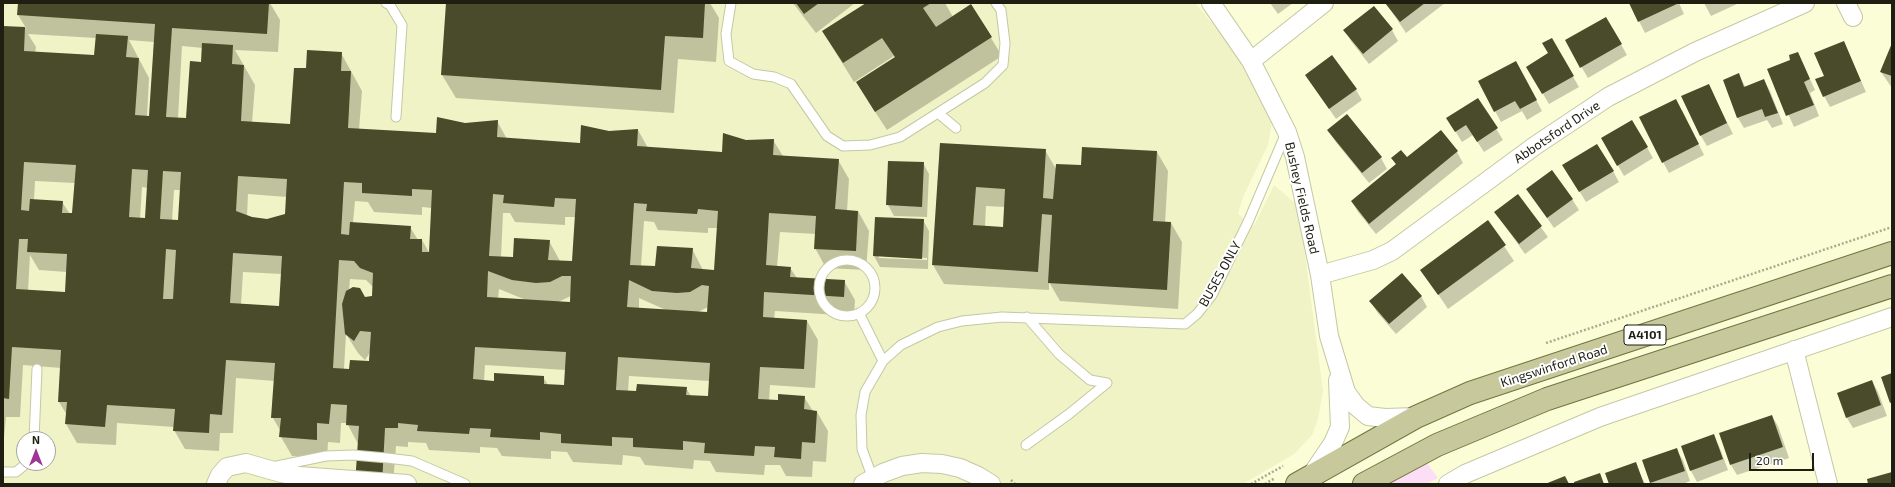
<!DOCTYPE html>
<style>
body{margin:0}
#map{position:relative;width:1895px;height:487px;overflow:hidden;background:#fbfdd7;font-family:"Exo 2",sans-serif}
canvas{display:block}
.frame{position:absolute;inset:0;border:4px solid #1e1f11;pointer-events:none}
.north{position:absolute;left:16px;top:431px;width:40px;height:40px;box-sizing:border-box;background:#fff;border:1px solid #a5a5a0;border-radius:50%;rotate:0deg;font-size:11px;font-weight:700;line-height:16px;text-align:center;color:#1e1f11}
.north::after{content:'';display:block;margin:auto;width:14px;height:18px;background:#9f3596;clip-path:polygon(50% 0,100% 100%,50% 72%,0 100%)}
.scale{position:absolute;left:1749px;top:453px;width:65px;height:18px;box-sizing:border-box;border:2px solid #1e1f11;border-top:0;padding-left:5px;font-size:12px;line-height:14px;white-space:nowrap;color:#1e1f11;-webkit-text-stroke:3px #fff;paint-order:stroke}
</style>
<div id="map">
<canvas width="1895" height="487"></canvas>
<div class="frame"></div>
<div class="north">N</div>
<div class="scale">20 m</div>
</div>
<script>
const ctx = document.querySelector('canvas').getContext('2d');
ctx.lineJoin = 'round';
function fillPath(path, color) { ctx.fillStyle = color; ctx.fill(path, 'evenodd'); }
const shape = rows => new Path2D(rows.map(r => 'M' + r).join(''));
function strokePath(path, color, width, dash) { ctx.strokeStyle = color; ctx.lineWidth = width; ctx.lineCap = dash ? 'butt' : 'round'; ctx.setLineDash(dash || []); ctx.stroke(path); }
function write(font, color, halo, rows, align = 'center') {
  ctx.font = font + ' "Exo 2",sans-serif'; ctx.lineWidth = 4; ctx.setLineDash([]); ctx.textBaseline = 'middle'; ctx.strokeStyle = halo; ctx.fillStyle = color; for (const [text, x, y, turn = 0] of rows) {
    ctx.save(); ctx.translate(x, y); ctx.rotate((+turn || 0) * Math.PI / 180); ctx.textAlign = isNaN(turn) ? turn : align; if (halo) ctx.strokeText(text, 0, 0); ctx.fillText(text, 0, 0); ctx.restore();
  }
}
const built = shape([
 [3,3,1195,3,1237,52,1273,116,1268,145,1243,197,1238,214,1254,226,1274,185,1295,203,1301,224,1323,391,1318,419,1312,435,1294,454,1243,484,3,484],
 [24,439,48,439,48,463,24,463]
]);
const green = shape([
 [1427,463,1438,478,1426,484,1386,484]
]);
const shadow = shape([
 [19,3,270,3,280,20,278,52,235,50,255,85,252,123,291,125,307,69,341,53,362,91,359,130,437,134,465,124,497,121,507,139,580,144,609,132,638,130,648,148,723,153,746,141,773,140,783,156,838,160,849,179,847,211,858,211,869,231,866,270,826,268,815,248,816,234,780,232,777,267,790,268,797,278,844,281,855,300,854,316,775,311,774,319,807,321,818,340,815,388,770,385,769,401,778,401,804,397,813,411,817,412,828,431,826,462,813,461,812,477,786,476,780,465,765,465,764,475,716,472,710,461,694,460,693,469,645,465,640,457,623,455,622,465,573,462,567,452,551,451,551,459,502,456,497,448,480,447,480,453,429,450,426,443,408,442,408,447,396,446,393,484,356,484,358,444,347,423,341,423,340,443,328,442,327,458,292,456,281,437,281,432,273,418,275,381,236,378,233,433,220,433,219,451,185,449,174,430,174,427,117,423,116,445,77,443,66,424,67,415,59,402,61,368,23,365,20,417,6,417,4,438,3,438,3,27,26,28,18,15],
 [28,34,96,38,95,56,35,53,36,47],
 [129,40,154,42,150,117,147,116,149,78],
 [182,46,203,48,202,63,187,119,178,118],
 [35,181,75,183,73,214,70,214,62,202,34,200],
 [142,187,148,188,146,219,140,219],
 [174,190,181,190,179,221,172,221],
 [248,194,287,197,286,215,267,220,247,216],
 [355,201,368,202,374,212,422,215,422,207,432,208,430,254,422,240,418,240,410,227,353,223],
 [503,213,510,213,515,222,565,225,565,217,576,217,573,262,560,261,549,241,514,258,501,257],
 [644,221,654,222,658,230,708,233,708,228,718,228,715,271,703,270,692,249,656,267,641,266],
 [30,255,39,270,67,272,66,293,28,291],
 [243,272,282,274,280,307,241,304],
 [350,279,366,280,374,288,373,296,365,298,349,290],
 [499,289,526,300,498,299],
 [571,296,570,303,558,302],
 [639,298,666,310,639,309],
 [708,307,708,313,698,312],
 [346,334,358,353,365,360,371,351,370,362,350,370,344,369],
 [485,365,566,370,565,386,548,385,543,377,495,382,484,381],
 [629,376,710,381,709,397,691,396,686,388,628,392],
 [447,3,710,3,719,18,716,62,678,59,674,113,456,98,442,75],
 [793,3,855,3,816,33],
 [868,3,945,3,953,17,991,38,1002,56,887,130,868,101,895,58,894,56,854,82,823,32],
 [1270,3,1293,3,1278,14],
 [1386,3,1445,3,1406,33],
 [1630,3,1679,3,1684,14,1645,33],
 [1704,3,1736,3,1737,4,1711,16],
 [1374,7,1392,30,1398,41,1369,64,1351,41,1345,30],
 [1606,18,1627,55,1588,78,1566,41],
 [1551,39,1579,87,1549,104,1527,67,1550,54],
 [1844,42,1866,92,1830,107,1824,96,1825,77],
 [1892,45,1892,88,1881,72],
 [1798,53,1815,90,1810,93,1819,116,1794,127,1768,70,1792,60],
 [1522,73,1542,111,1527,120,1522,111,1501,122,1479,82],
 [1306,75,1356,90,1362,100,1336,119],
 [1739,75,1746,88,1764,80,1770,91,1783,124,1772,128,1767,120,1744,128,1738,118,1724,80],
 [1714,96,1733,134,1707,146,1701,136],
 [1478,99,1503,140,1484,152,1473,135,1462,142,1454,129],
 [1682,110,1704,155,1669,173,1663,162],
 [1346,116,1381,158,1387,169,1369,183,1335,141,1328,130],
 [1632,121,1653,158,1624,176,1602,138],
 [1441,132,1457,152,1463,163,1376,234,1358,212,1352,202,1396,165,1392,158,1407,158],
 [940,144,1045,150,1056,169,1082,166,1157,152,1168,171,1165,223,1171,223,1182,242,1178,309,1060,301,1049,282,1049,290,944,284,933,265],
 [986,206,1005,207,1004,228,985,226],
 [923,163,929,174,927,217,894,216,888,205],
 [1613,171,1619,182,1586,202,1570,176],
 [1527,189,1572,199,1579,210,1554,228],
 [1517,195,1548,237,1525,254,1495,212],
 [876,218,923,220,929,231,928,269,880,267,874,256],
 [879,256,927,258,927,260,879,258],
 [1488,222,1514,261,1448,309,1422,270],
 [1421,296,1427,307,1396,334,1377,312,1371,302],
 [1872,381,1878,392,1887,416,1853,428,1847,418,1839,393],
 [1772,416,1778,426,1789,458,1737,475,1731,465],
 [1713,435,1719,446,1728,470,1697,482,1691,471,1682,446],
 [1676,449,1683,460,1690,481,1683,484,1652,484,1651,482],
 [1635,463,1645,484,1610,484]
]);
const building = shape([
 [18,3,269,3,267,34,172,28,166,117,186,118,190,61,201,62,202,43,233,45,232,64,244,65,241,121,290,124,294,68,306,68,307,50,342,52,341,71,351,71,348,128,436,133,437,117,465,123,498,120,497,137,580,143,581,125,609,131,638,129,637,146,722,152,723,133,746,140,774,139,773,155,839,159,835,209,858,211,856,251,814,249,816,216,769,213,766,265,791,267,790,277,845,280,844,297,764,292,763,317,807,320,804,369,760,367,758,399,778,400,778,394,805,396,804,409,817,411,815,443,802,442,801,459,774,457,775,447,755,446,754,456,704,453,705,443,683,441,683,450,633,447,633,438,612,437,612,446,561,443,561,434,540,432,540,440,490,437,491,429,470,428,469,434,417,431,418,425,398,423,398,428,385,428,382,484,355,484,359,426,346,425,347,405,331,404,329,424,317,423,317,440,279,437,281,418,271,418,275,363,226,360,222,415,210,414,209,433,173,431,175,409,107,405,105,427,65,424,67,402,58,402,61,350,12,347,9,399,3,398,3,26,25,27,24,51,94,55,96,34,128,36,126,57,139,58,135,115,149,116,155,24,17,15],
 [24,162,76,165,72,213,62,213,63,201,30,199,29,211,21,210],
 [132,169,148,170,145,218,129,217],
 [163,171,181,172,178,220,160,219],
 [238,176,287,179,285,214,267,219,252,217,236,211],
 [344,182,362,183,362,193,412,196,412,189,432,190,429,252,422,252,422,239,410,239,411,226,350,222,349,235,341,234],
 [493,194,504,195,503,203,554,207,555,198,576,199,572,261,548,260,550,240,514,238,513,257,489,256],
 [634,203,647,204,646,211,697,214,698,209,718,211,714,270,691,268,693,248,657,246,655,266,630,265],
 [19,239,28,239,27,252,67,254,65,292,16,289],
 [166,249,176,250,173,299,163,299],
 [233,253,282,256,279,306,230,303],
 [339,260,354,261,360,268,373,273,372,296,365,297,360,288,353,287,346,291,342,304,345,334,354,341,360,331,371,332,369,361,350,360,349,369,333,368],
 [488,271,512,280,536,283,550,282,562,276,571,276,570,302,487,297],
 [629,280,652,291,677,293,690,292,702,285,709,286,707,312,627,307],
 [475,347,566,352,564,385,544,384,544,376,494,373,494,381,473,379],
 [618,357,710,363,708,396,686,395,687,387,637,384,636,391,616,390],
 [446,3,705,3,703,38,665,36,661,90,441,75],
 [796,3,819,3,804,14],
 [866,3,931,3,923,8,936,27,971,4,992,37,875,112,856,82,895,57,882,38,843,63,822,31],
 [1385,3,1425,3,1400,22],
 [1629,3,1679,3,1638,22],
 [1374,6,1393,29,1363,54,1343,30],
 [1606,17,1622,44,1580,68,1565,40],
 [1552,38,1574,76,1542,94,1526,67,1548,53,1542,43],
 [1844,41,1861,81,1823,97,1815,79,1824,76,1814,53],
 [1892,43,1892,76,1880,72],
 [1798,52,1810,79,1804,82,1814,105,1786,116,1767,69,1790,60,1789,55],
 [1332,55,1357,89,1329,109,1305,75],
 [1516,61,1537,100,1520,109,1515,101,1494,112,1478,81],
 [1739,73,1744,87,1764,79,1778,113,1765,117,1762,109,1737,118,1723,80],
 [1709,84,1727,123,1700,136,1681,96],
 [1478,98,1498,128,1477,142,1466,125,1455,132,1446,118],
 [1676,99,1699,144,1662,163,1639,117],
 [1347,114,1382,157,1362,173,1327,130],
 [1632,120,1648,147,1617,166,1601,138],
 [1441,130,1458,151,1369,224,1351,201,1396,164,1391,158,1401,150,1407,157],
 [940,143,1046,149,1043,198,1053,199,1056,164,1081,165,1082,147,1157,151,1153,221,1171,222,1167,290,1048,283,1052,215,1042,214,1038,272,932,265],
 [976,187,1005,189,1003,227,973,225],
 [1597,144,1614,171,1579,192,1562,165],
 [888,161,924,162,922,207,886,205],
 [1552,170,1573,199,1547,218,1526,189],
 [1518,194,1542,226,1519,244,1494,212],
 [875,217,924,219,922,259,873,256],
 [1488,220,1506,245,1438,295,1420,270],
 [1402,273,1422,296,1389,324,1369,301],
 [1892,373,1892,402,1890,403,1881,377],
 [1872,380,1881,405,1846,418,1837,393],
 [1772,415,1783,447,1730,465,1719,433],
 [1714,434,1723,459,1690,471,1681,446],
 [1677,448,1685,471,1650,483,1642,460],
 [1636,462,1644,484,1609,484,1605,473],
 [1892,472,1892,484,1868,484,1867,479],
 [1600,473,1604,484,1574,484,1574,482],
 [1565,476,1569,484,1545,484]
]);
const path = shape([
 [1546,343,1892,227],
 [1011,480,1015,484],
 [1251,484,1283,466],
 [1265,484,1275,478]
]);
const lane = shape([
 [386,3,390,5,402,25,396,117],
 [731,3,726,34,729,61,753,74,774,77,791,84,827,136,843,146,870,145,900,137,985,83,1003,65,1005,43,1001,10,996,3],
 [938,113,956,128],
 '819 288a28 28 0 1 1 56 0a28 28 0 1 1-56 0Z',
 [859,313,883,361],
 [1027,317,1059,354,1090,380,1107,383],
 [34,439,37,369],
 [1026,445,1069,414,1107,383],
 [272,467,326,456,353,455,387,458,412,461,465,484],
 [3,472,16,472,27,463],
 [873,479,862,449,861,415,865,392,883,361,901,345,938,327,962,321,1002,317,1185,324,1197,314,1212,295,1248,222,1286,133]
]);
const street = shape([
 [1211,3,1251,61,1287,132,1295,157,1320,275,1329,336,1346,392,1356,406,1368,416,1385,418,1416,417],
 [1846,3,1853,17],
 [1251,61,1324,3],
 [1320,275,1373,260,1392,251,1536,145,1608,97,1695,52,1805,3],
 [1794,350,1828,484],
 [1312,474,1333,443,1340,427,1338,380],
 [216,484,220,475,227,467,246,463,281,473,299,476,407,484],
 [863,484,883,473,902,466,922,463,942,464,960,468,978,476,991,484],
 [1448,484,1465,474,1600,417,1892,317]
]);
const primary = shape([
 [1297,484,1416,417,1470,393,1892,253],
 [1364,484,1437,445,1547,399,1892,286]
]);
const shields = [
 [1645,335,42]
];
const shieldNames = [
 ["A4101",1645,335]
];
const streetNames = [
 ["Abbotsford Drive",1557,132,-34],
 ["Bushey Fields Road",1302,198,77],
 ["BUSES ONLY",1220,274,-61],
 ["Kingswinford Road",1554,366,-18]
];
fillPath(built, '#f0f3c5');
fillPath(green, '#fcdff7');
fillPath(shadow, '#0003');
fillPath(building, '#494b2a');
strokePath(lane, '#c5c8a3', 11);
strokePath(street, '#c5c8a3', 20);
strokePath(primary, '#73753f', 24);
strokePath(path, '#a9ab8e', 2.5, [2, 2]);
strokePath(lane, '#fff', 9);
strokePath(street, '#fff', 18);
strokePath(primary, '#c7c89b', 22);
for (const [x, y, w] of shields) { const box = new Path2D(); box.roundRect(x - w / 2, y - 10, w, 20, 3); ctx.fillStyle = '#fff'; ctx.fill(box); strokePath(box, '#1e1f11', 1); }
write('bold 12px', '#1e1f11', null, shieldNames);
write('13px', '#1e1f11', '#fff', streetNames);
</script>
